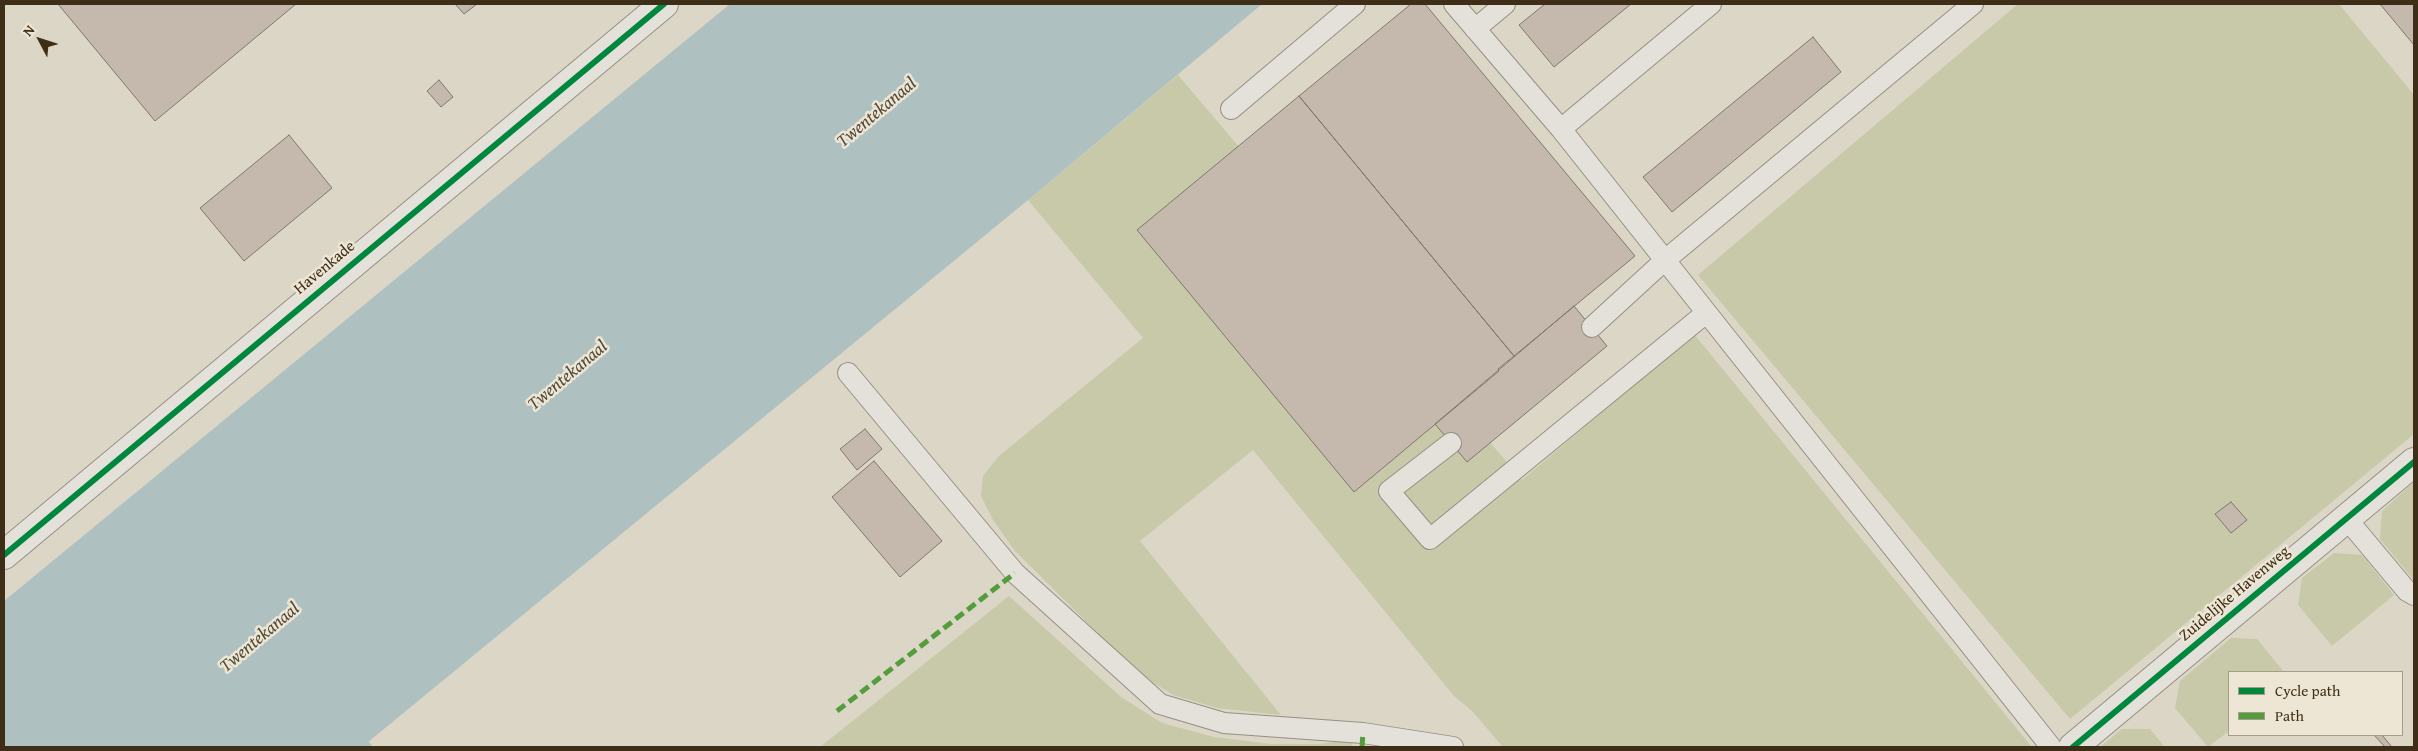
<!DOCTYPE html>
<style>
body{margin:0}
#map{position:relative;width:2418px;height:751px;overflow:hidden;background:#dcd6c6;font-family:"Gentium Book Plus",serif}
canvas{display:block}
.frame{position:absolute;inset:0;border:5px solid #3f2e17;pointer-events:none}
.legend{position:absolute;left:2228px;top:671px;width:175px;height:65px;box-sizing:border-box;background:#ede6d5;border:1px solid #a79c89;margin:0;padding:6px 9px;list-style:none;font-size:15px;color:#3f2e17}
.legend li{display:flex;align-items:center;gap:10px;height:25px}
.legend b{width:25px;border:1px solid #a79c89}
.north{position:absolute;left:15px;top:15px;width:50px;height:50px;-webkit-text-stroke:4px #ede6d5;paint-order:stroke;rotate:310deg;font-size:14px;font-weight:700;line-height:20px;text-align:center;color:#3f2e17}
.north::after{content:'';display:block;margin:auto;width:18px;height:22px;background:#3f2e17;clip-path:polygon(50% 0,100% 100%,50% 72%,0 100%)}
</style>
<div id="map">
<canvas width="2418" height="751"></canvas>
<div class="frame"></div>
<ul class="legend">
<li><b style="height:6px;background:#00873e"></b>Cycle path</li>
<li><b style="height:6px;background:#539d3d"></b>Path</li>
</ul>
<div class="north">N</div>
</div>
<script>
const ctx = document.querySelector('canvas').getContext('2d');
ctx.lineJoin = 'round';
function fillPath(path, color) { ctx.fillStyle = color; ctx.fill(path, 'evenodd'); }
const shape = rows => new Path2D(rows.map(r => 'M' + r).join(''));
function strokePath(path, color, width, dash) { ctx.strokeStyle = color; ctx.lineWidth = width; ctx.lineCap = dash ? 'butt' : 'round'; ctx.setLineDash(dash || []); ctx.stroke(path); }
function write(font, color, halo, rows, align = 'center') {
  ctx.font = font + ' "Gentium Book Plus",serif'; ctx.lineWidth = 5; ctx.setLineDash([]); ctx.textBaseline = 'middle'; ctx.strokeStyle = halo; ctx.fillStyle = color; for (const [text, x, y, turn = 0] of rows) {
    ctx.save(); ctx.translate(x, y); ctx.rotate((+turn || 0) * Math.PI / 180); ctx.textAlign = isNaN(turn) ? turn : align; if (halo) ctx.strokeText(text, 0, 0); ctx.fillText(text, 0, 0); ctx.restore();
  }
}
const green = shape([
 [2018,4,2339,4,2414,95,2414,434,2070,719,1698,275],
 [1178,75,1522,480,1694,334,2031,746,1503,747,1472,711,1454,696,1253,450,1140,541,1281,715,1217,708,1173,695,1138,673,1015,551,993,520,981,496,983,476,999,456,1143,338,1028,200],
 [2414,482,2414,578,2413,579,2380,539,2382,511],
 [2334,553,2362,555,2394,595,2332,646,2298,605,2302,578],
 [1009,596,1121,697,1162,723,1214,737,1270,744,1320,744,1353,739,1352,747,820,747],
 [2231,638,2257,639,2284,672,2229,672,2229,731,2208,747,2175,708,2180,681],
 [2122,729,2150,729,2165,747,2100,747]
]);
const water = shape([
 [730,4,1262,4,1028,200,362,747,4,747,4,601]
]);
const stream = shape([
 [365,745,367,747]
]);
const building = shape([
 [58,4,296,4,155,121,58,4],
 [455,4,477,4,464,14,455,4],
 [1411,4,1425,4,1635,256,1514,356,1299,96,1411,4],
 [1545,4,1631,4,1554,67,1519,25,1545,4],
 [2380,4,2414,4,2414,45,2380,4],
 [1813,37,1841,72,1672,212,1643,177,1813,37],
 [439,80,453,97,441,107,427,91,439,80],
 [1299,96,1514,356,1498,369,1499,371,1354,492,1137,230,1299,96],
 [289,135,332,188,244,261,200,208,289,135],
 [1574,306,1607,346,1467,462,1435,424,1574,306],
 [865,429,882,449,857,470,840,449,865,429],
 [874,461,942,541,900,577,832,497,874,461],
 [2231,502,2247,520,2231,533,2215,514,2231,502],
 [2374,735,2382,735,2392,747,2385,747,2374,735]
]);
const service = shape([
 [1454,4,1561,129,2051,747],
 [1475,29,1505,4],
 [1231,109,1355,4],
 [1561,129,1711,4],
 [1592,327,1664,261,1973,4],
 [848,373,1015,573,1160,704,1224,723,1363,733,1453,747],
 [1451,443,1389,491,1430,539,1706,313],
 [2346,518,2407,591,2414,595]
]);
const minor = shape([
 [4,555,664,4],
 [2073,747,2414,462]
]);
const quiet = shape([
 [837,711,1015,573],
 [1362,747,1363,733]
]);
const cycleway = shape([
 [4,555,664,4],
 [2073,747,2414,462]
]);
const streetNames = [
 ["Havenkade",325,268,-40],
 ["Zuidelijke Havenweg",2235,594,-40]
];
const waterNames = [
 ["Twentekanaal",877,113,-40],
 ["Twentekanaal",568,376,-40],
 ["Twentekanaal",260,638,-40]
];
fillPath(green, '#c7c9a9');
fillPath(water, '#aec0bf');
strokePath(stream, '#aec0bf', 10);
fillPath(building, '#c5b8ac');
strokePath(building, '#7e786d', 1);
strokePath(service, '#959084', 22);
strokePath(minor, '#959084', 30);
strokePath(service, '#e4e1da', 20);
strokePath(minor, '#e4e1da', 28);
strokePath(quiet, '#539d3d', 5, [10, 5]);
strokePath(cycleway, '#00873e', 6);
write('16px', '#3f2e17', '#ede6d5', streetNames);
write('italic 18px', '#514938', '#ede6d5', waterNames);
</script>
